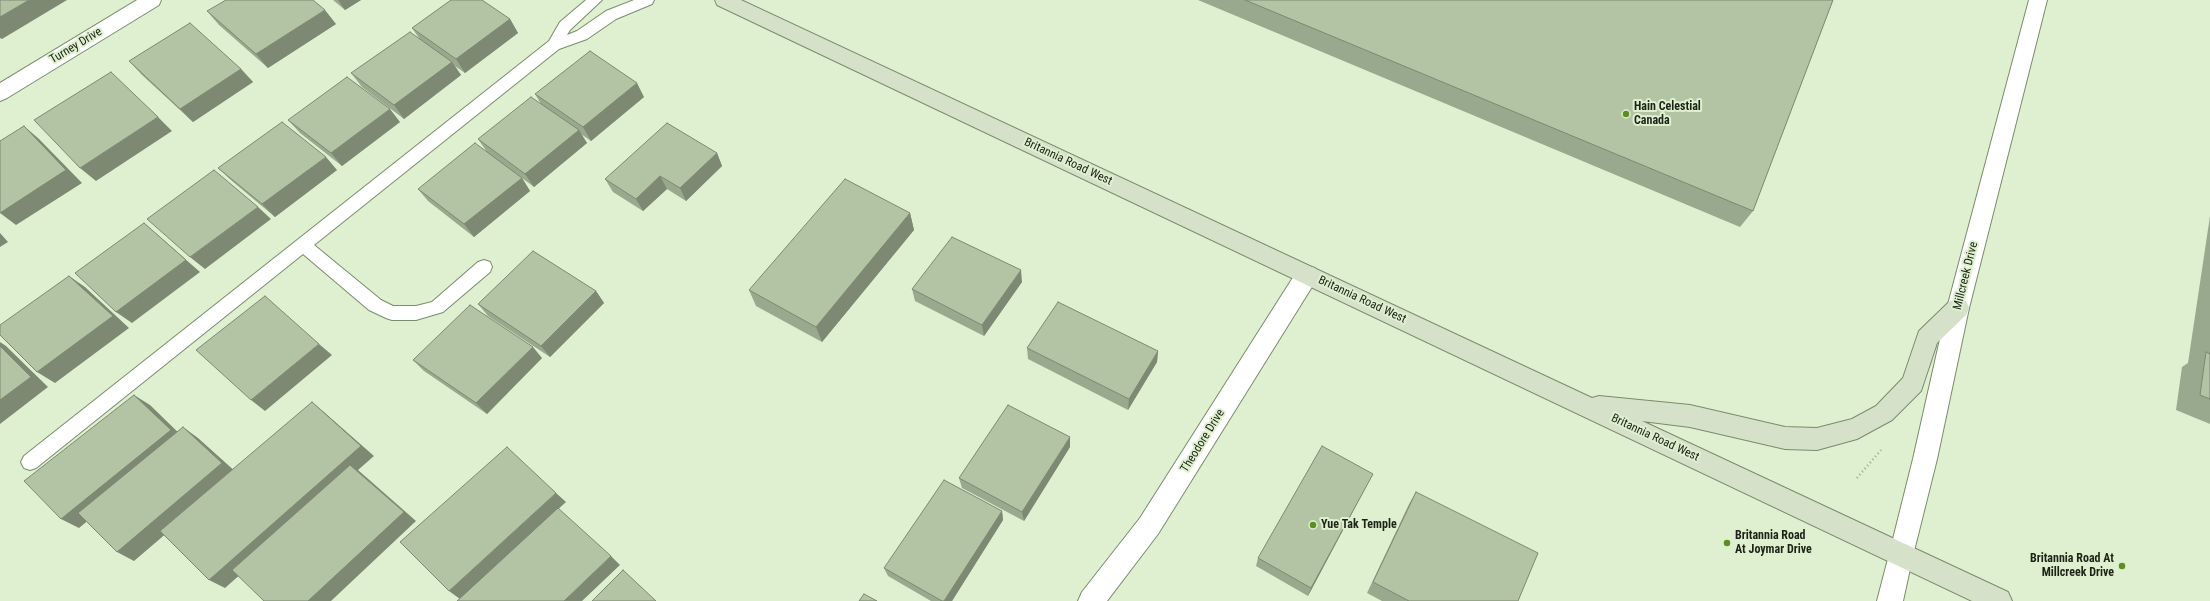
<!DOCTYPE html>
<style>
body{margin:0}
canvas{display:block;background:#def0cf}
</style>
<canvas width="2210" height="601"></canvas>
<script>
const ctx = document.querySelector('canvas').getContext('2d');
ctx.lineJoin = 'round';
const shape = rows => new Path2D(rows.map(r => 'M' + r).join(''));
function strokePath(path, color, width, dash) { ctx.strokeStyle = color; ctx.lineWidth = width; ctx.lineCap = dash ? 'butt' : 'round'; ctx.setLineDash(dash || []); ctx.stroke(path); }
function fillPath(path, color) { ctx.fillStyle = color; ctx.fill(path, 'evenodd'); }
function write(font, color, halo, rows, align = 'center') {
  ctx.font = font + ' "Roboto Condensed",sans-serif'; ctx.lineWidth = 4; ctx.setLineDash([]); ctx.textBaseline = 'middle'; ctx.strokeStyle = halo; ctx.fillStyle = color; for (const [text, x, y, turn = 0] of rows) {
    ctx.save(); ctx.translate(x, y); ctx.rotate((+turn || 0) * Math.PI / 180); ctx.textAlign = isNaN(turn) ? turn : align; if (halo) ctx.strokeText(text, 0, 0); ctx.fillText(text, 0, 0); ctx.restore();
  }
}
const path = shape([
 [1857,478,1881,450]
]);
const service = shape([
 [586,0,602,0,570,30,567,35,577,31,606,11,634,0,654,0,652,4,616,19,587,39,559,49,314,245,381,300,393,306,416,306,432,302,478,262,484,260,490,262,492,267,490,272,443,312,416,320,392,320,386,318,369,310,303,254,36,468,30,470,24,468,21,462,24,456,549,41,560,22,586,0]
]);
const minor = shape([
 [1307,266,1315,268,1318,275,1315,282,1158,534,1107,601,1078,601,1082,592,1140,518,1299,268,1307,266],
 [1901,543,1910,547,1913,555,1903,601,1877,601,1889,555,1892,547,1901,543]
]);
const tertiary = shape([
 [137,0,161,0,159,5,7,98,0,101,0,83,137,0],
 [2029,0,2047,0,1969,308,1937,459,1913,555,1910,563,1901,567,1892,563,1889,555,1913,459,1947,308,2029,0]
]);
const secondary = shape([
 [715,0,741,0,1592,398,1599,396,1690,405,1785,427,1817,428,1852,419,1876,406,1903,378,1919,331,1950,301,1958,299,1966,301,1969,308,1966,315,1937,343,1921,391,1892,420,1857,439,1817,450,1785,449,1690,427,1642,421,2008,592,2012,601,1972,601,717,5,715,0]
]);
const wall = shape([
 [333,0,361,0,345,10],
 [1198,0,1833,0,1753,211,1740,227],
 [207,11,336,24,268,68,219,25],
 [510,19,518,33,465,73,455,66,461,75,404,119,362,87,351,73,419,38,412,28],
 [129,61,241,69,253,82,193,122,142,75],
 [535,94,644,97,591,141,581,134,587,143,534,187,522,178,530,191,474,237,428,201,418,189,487,152,478,139,541,104],
 [288,120,400,122,342,166,300,133],
 [717,153,722,166,686,201,667,189,643,211,613,192,605,179],
 [218,168,337,170,275,217,232,181],
 [910,213,914,230,822,342,756,306,749,290],
 [2210,216,2210,424,2176,410,2182,367,2188,363],
 [1022,282,984,336,915,301,912,289],
 [596,291,604,303,550,357,488,316,478,304],
 [1027,348,1158,351,1157,362,1128,410,1028,359],
 [542,358,487,414,424,371,413,360],
 [1070,437,1070,447,1024,521,962,488,959,478],
 [1368,483,1308,596,1256,566,1258,558],
 [1416,492,1518,601,1382,601,1367,593,1409,504],
 [1002,511,1003,520,952,601,931,601,888,576,884,568]
]);
const shadedWall = shape([
 [29,0,67,0,2,39,0,38,0,17],
 [338,0,361,0,345,10],
 [325,10,336,24,268,68,256,54],
 [510,19,518,33,465,73,456,59],
 [452,62,461,75,404,119,394,105],
 [241,69,253,82,193,122,180,109],
 [637,83,644,97,591,141,583,127],
 [390,109,400,122,342,166,331,153],
 [158,117,172,131,96,181,80,168],
 [24,126,39,139,82,183,16,225,0,213],
 [579,130,587,143,534,187,525,174],
 [717,153,722,166,686,201,680,188],
 [326,157,337,170,275,217,262,204],
 [660,176,667,189,643,211,636,199],
 [522,178,530,191,474,237,464,224],
 [258,207,271,219,205,269,190,257],
 [910,213,914,230,822,342,816,327],
 [144,223,200,272,132,323,116,312],
 [0,233,8,242,0,247],
 [1021,270,1022,282,984,336,982,325],
 [69,276,85,287,129,328,55,383,37,372],
 [596,291,604,303,550,357,541,346],
 [0,342,6,346,48,387,0,424],
 [319,344,332,355,265,411,251,400],
 [533,347,542,358,487,414,476,403],
 [1158,351,1157,362,1128,410,1129,399],
 [134,395,150,405,186,440,79,528,61,519],
 [312,402,325,413,374,456,358,470,416,521,331,601,308,601,357,471,225,588,209,580],
 [183,427,198,438,237,473,134,561,117,552],
 [1070,437,1070,447,1024,521,1022,512],
 [1373,474,1368,483,1308,596,1311,588],
 [556,493,566,502,460,599,449,591],
 [1002,511,1003,520,952,601,944,601],
 [611,556,620,565,582,601,564,601]
]);
const building = shape([
 [0,0,29,0,0,17,0,0],
 [226,0,313,0,325,10,256,54,207,11,226,0],
 [451,0,482,0,510,19,456,59,412,28,451,0],
 [1245,0,1833,0,1753,211,1245,0],
 [190,23,241,69,180,109,129,61,190,23],
 [410,32,452,62,394,105,351,73,410,32],
 [590,51,637,83,583,127,535,94,590,51],
 [111,72,158,117,80,168,34,120,111,72],
 [347,77,390,109,331,153,288,120,347,77],
 [531,97,579,130,525,174,478,139,531,97],
 [282,122,326,157,262,204,218,168,282,122],
 [667,123,717,153,680,188,660,176,636,199,605,179,667,123],
 [24,126,66,170,0,213,0,141,24,126],
 [475,143,522,178,464,224,418,189,475,143],
 [214,170,258,207,190,257,147,219,214,170],
 [845,179,910,213,816,327,749,290,845,179],
 [144,223,186,260,116,312,75,273,144,223],
 [952,237,1021,270,982,325,912,289,952,237],
 [533,251,596,291,541,346,478,304,533,251],
 [69,276,113,316,37,372,0,335,0,325,69,276],
 [265,296,319,344,251,400,196,350,265,296],
 [1058,302,1158,351,1129,399,1027,348,1058,302],
 [470,305,533,347,476,403,413,360,470,305],
 [0,346,31,377,0,400,0,346],
 [2206,352,2210,354,2210,399,2200,395,2206,352],
 [134,395,171,430,61,519,24,481,134,395],
 [312,402,361,446,209,580,160,531,312,402],
 [1008,405,1070,437,1022,512,959,478,1008,405],
 [183,427,222,463,117,552,78,513,183,427],
 [1322,446,1373,474,1311,588,1258,558,1322,446],
 [507,447,556,493,449,591,400,542,507,447],
 [350,465,404,512,308,601,264,601,232,570,350,465],
 [944,480,1002,511,944,601,942,601,884,568,944,480],
 [1416,492,1538,553,1518,601,1409,601,1373,582,1416,492],
 [558,508,611,556,564,601,457,601,558,508],
 [623,570,656,601,592,601,623,570],
 [864,594,877,601,859,601,864,594]
]);
const markers = [
 [1626,114,4,"#5e8d22"],
 [1313,525,4,"#5e8d22"],
 [1727,543,4,"#5e8d22"],
 [2122,566,4,"#5e8d22"]
];
const streetNames = [
 ["Turney Drive",76,46,-31],
 ["Britannia Road West",1068,162,25],
 ["Millcreek Drive",1966,276,-76],
 ["Britannia Road West",1362,300,25],
 ["Britannia Road West",1655,438,25],
 ["Theodore Drive",1203,441,-58]
];
const poiNames = [
 ["Hain Celestial",1634,107],
 ["Canada",1634,121],
 ["Yue Tak Temple",1321,525],
 ["Britannia Road",1735,536],
 ["At Joymar Drive",1735,550],
 ["Britannia Road At",2114,559,"right"],
 ["Millcreek Drive",2114,573,"right"]
];
strokePath(service, '#7b8b6d', 2);
strokePath(minor, '#7b8b6d', 2);
strokePath(tertiary, '#7b8b6d', 2);
strokePath(secondary, '#7b8b6d', 2);
strokePath(path, '#9aa78e', 2.5, [1, 3]);
fillPath(service, '#fff');
fillPath(minor, '#fff');
fillPath(tertiary, '#fff');
fillPath(secondary, '#d5e1c8');
fillPath(wall, '#99a98d');
fillPath(shadedWall, '#7d8973');
fillPath(building, '#b2c4a4');
strokePath(building, '#7d8973', 1);
for (const [x, y, r, color] of markers) { const dot = new Path2D(); dot.arc(x, y, r, 0, 2 * Math.PI); ctx.fillStyle = color; ctx.fill(dot); strokePath(dot, '#def0cf', 1.5); }
write('12px', '#1d2317', '#def0cf', streetNames);
write('bold 12px', '#1d2317', '#def0cf', poiNames, 'left');
</script>
